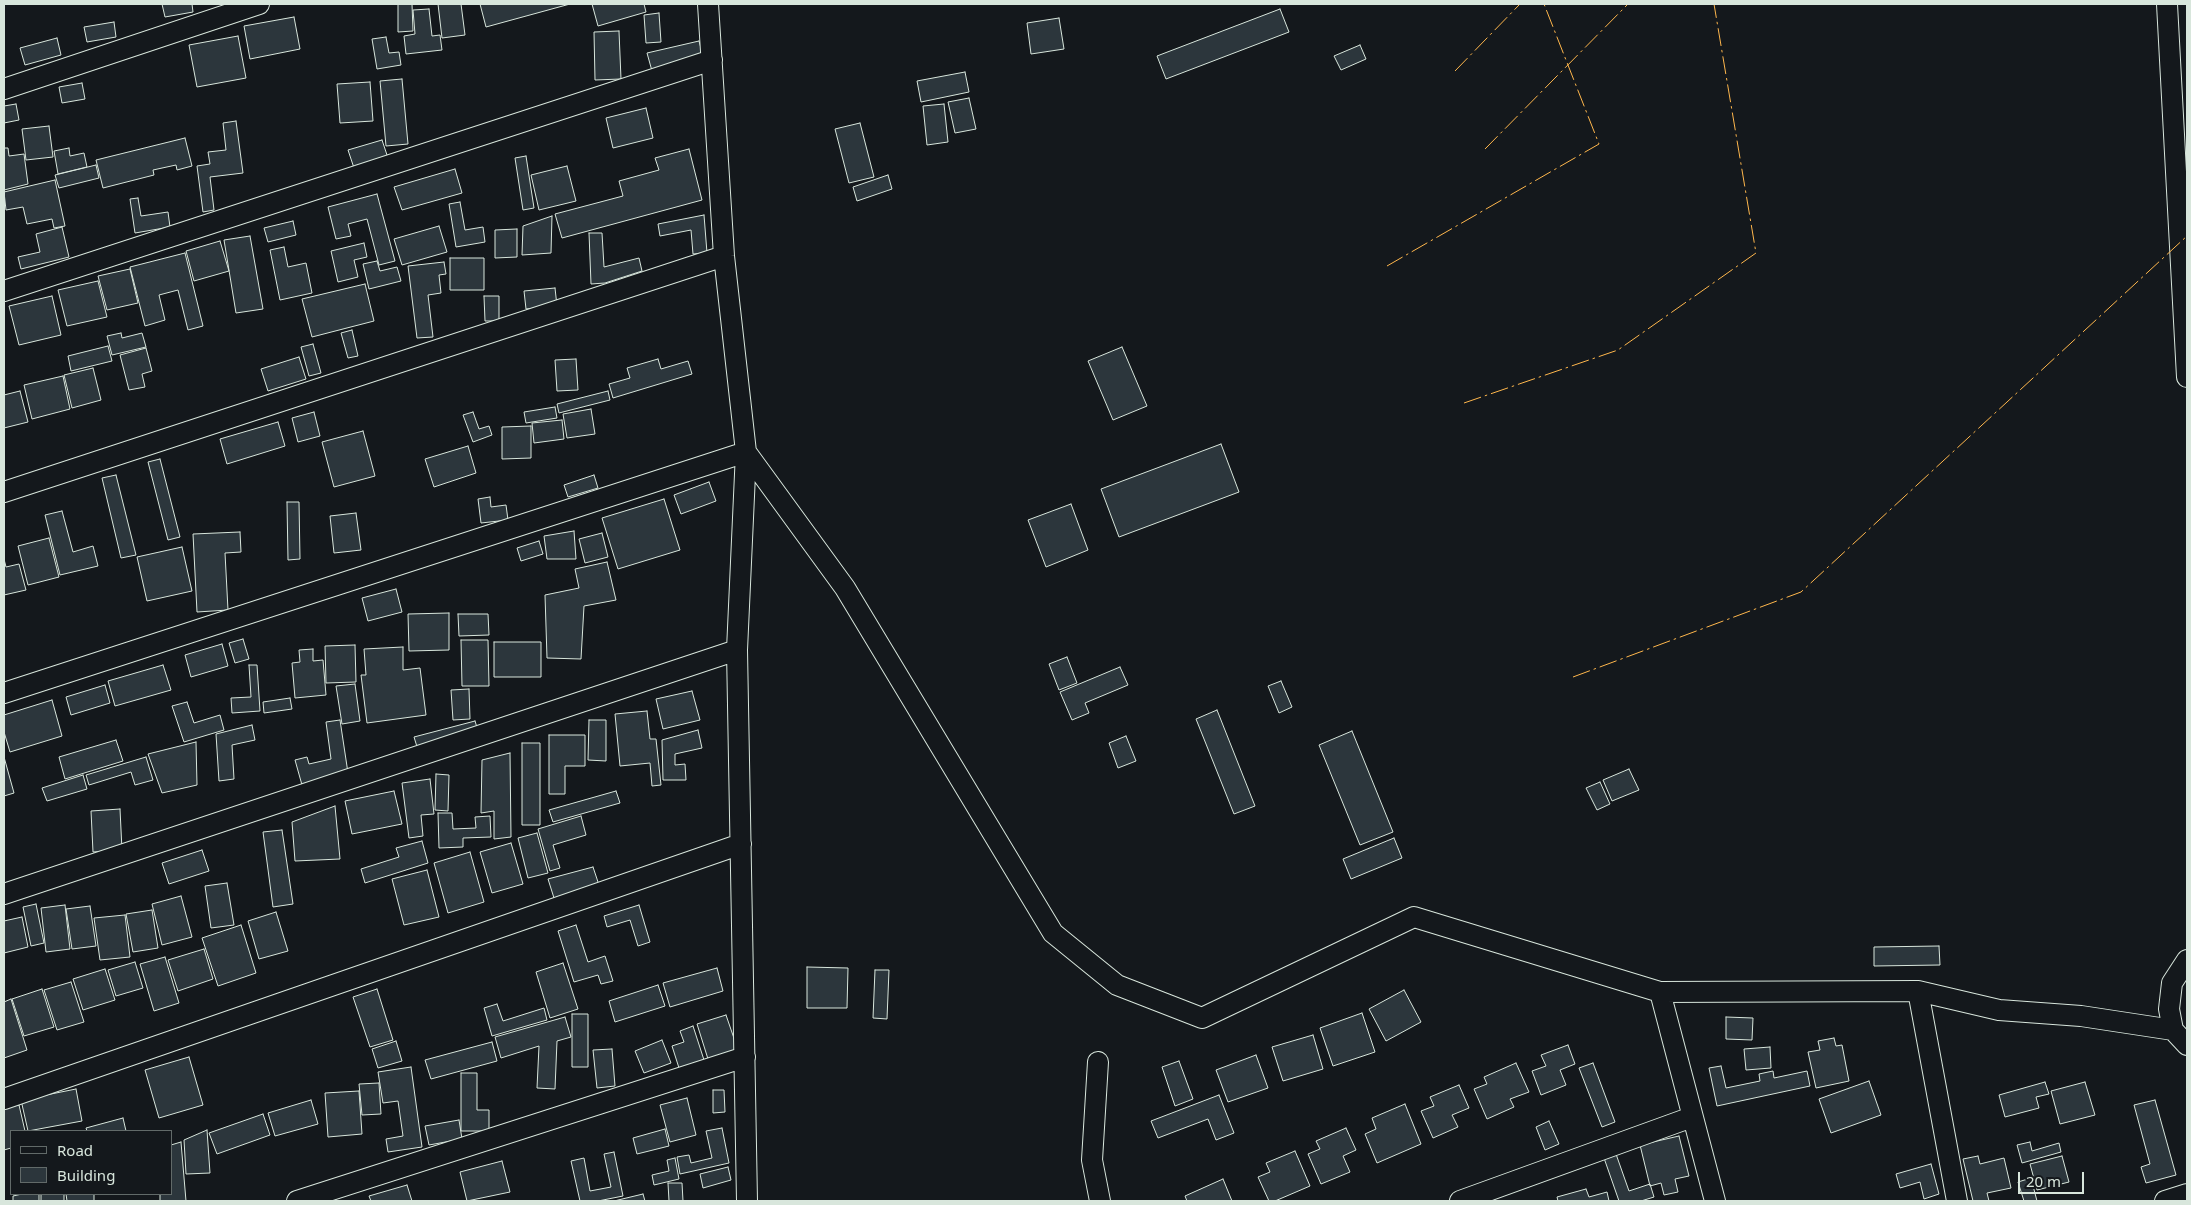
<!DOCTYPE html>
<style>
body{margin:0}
#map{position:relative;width:2191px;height:1205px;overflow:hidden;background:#14181c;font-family:"Noto Sans",sans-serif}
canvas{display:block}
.frame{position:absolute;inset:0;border:5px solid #d8e6dc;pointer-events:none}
.legend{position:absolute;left:10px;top:1130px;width:162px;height:65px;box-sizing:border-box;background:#14181c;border:1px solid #626a69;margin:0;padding:6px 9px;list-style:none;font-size:15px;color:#d8e6dc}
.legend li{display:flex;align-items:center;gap:10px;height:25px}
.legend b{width:25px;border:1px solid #626a69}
.scale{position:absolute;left:2018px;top:1172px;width:66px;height:22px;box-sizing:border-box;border:2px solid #d8e6dc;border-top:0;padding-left:6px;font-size:15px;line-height:18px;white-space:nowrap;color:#d8e6dc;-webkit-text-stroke:4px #14181c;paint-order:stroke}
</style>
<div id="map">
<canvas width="2191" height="1205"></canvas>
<div class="frame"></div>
<ul class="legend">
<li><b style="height:6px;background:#14181c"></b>Road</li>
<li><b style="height:14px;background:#2c363c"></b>Building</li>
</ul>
<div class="scale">20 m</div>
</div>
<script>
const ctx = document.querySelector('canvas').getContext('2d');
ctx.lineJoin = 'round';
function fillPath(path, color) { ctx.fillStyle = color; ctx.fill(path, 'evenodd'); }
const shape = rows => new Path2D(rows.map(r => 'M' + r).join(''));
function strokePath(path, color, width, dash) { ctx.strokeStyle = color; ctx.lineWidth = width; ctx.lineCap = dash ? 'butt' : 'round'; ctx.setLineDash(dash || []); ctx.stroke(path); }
const building = shape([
 [162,4,192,4,193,12,165,17,162,4],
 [398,4,412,4,413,31,398,32,398,4],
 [438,4,461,4,465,35,442,38,438,4],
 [480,4,570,4,486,27,480,4],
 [592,4,644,4,646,12,598,26,592,4],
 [429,9,432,36,440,35,442,50,406,54,404,36,415,34,413,10,429,9],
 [1280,9,1289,32,1166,79,1157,56,1280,9],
 [659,13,661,42,646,43,644,15,659,13],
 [294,17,300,49,250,59,244,26,294,17],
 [1059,18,1064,49,1031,54,1027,23,1059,18],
 [114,22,116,37,87,42,84,27,114,22],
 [619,31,621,79,595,80,594,32,619,31],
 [238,36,246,78,197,87,189,45,238,36],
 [386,37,389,53,399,52,401,65,377,69,372,39,386,37],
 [57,38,61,55,25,65,20,48,57,38],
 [699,41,704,59,652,71,647,53,699,41],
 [1360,45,1366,59,1341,70,1334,56,1360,45],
 [965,72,969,92,921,102,917,81,965,72],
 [402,79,408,144,386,146,380,81,402,79],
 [370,82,373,121,340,123,337,84,370,82],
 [82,83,85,99,62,103,59,87,82,83],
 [969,98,976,129,955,133,948,102,969,98],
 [16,104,19,120,4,123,4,106,16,104],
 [944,104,948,142,927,145,923,106,944,104],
 [646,108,653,138,613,148,606,118,646,108],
 [236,121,243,173,210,177,214,210,203,212,197,166,210,164,208,152,226,150,223,123,236,121],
 [860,123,874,177,849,183,835,129,860,123],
 [49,126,53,157,26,160,22,129,49,126],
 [185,138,192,166,177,170,176,165,153,170,154,175,103,188,96,160,185,138],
 [382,140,388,158,354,168,348,150,382,140],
 [4,148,8,148,9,156,24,154,28,184,4,190,4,148],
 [69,148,70,156,84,153,87,167,58,174,54,151,69,148],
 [689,149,702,200,562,238,555,214,623,196,619,181,659,170,655,158,689,149],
 [526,156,534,208,523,210,515,158,526,156],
 [96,165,99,178,59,188,55,175,96,165],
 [567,166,576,201,539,210,531,175,567,166],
 [455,169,462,193,402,210,394,187,455,169],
 [888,175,892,189,857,201,853,187,888,175],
 [55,180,65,226,54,228,52,219,27,224,23,207,6,210,4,192,55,180],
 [377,194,395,261,379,265,367,219,348,224,351,236,336,239,328,207,377,194],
 [138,198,141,216,168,212,170,227,135,233,130,199,138,198],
 [460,202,465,230,483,227,485,242,456,247,449,204,460,202],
 [704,215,707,253,693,254,691,230,660,236,658,224,704,215],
 [552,216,551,253,522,255,523,226,552,216],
 [293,221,296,235,268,242,264,228,293,221],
 [439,226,447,252,402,265,394,239,439,226],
 [62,227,69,257,21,269,18,257,40,252,36,234,62,227],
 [517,229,517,257,495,258,495,230,517,229],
 [589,233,602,233,604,267,639,258,642,271,605,283,591,284,589,233],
 [250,236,263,309,236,313,224,240,250,236],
 [220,241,229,271,194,281,186,251,220,241],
 [364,243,367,257,354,260,358,277,338,282,331,251,364,243],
 [284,247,288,267,306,263,312,293,280,300,270,250,284,247],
 [185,253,203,326,188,330,178,290,159,295,165,320,145,326,130,267,185,253],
 [450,258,484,258,484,290,450,290,450,258],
 [377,261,380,271,397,267,401,281,369,289,363,264,377,261],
 [444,262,446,274,439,275,441,293,428,295,433,337,417,338,408,266,444,262],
 [130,269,138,303,107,310,98,276,130,269],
 [98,281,107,317,67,326,58,290,98,281],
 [365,284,374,321,312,337,302,299,365,284],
 [555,288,557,306,526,309,524,291,555,288],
 [52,296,61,335,19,345,9,306,52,296],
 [484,296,499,296,499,321,485,321,484,296],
 [352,330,358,356,348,358,341,333,352,330],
 [121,333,122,338,142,333,146,347,112,355,107,336,121,333],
 [313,344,321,373,309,376,301,347,313,344],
 [108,346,112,361,71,371,68,356,108,346],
 [1122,347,1147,406,1113,420,1088,361,1122,347],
 [146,348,152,371,142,374,145,387,129,390,120,355,146,348],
 [299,357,306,379,268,391,261,369,299,357],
 [576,359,578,390,557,391,555,360,576,359],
 [658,359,661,369,688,361,692,374,613,398,609,384,630,378,627,368,658,359],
 [93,368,101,400,72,408,64,375,93,368],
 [63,376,70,409,32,419,24,385,63,376],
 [20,391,28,422,4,428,4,395,20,391],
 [608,391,610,400,559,413,557,404,608,391],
 [555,407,557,418,526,423,524,412,555,407],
 [591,409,595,434,567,438,563,414,591,409],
 [314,412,320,436,298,442,292,418,314,412],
 [473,412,479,429,489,426,492,435,473,442,463,415,473,412],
 [562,420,564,439,534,443,532,423,562,420],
 [278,422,285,446,227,464,220,439,278,422],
 [531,426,531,458,502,459,502,427,531,426],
 [363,431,375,476,334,487,322,442,363,431],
 [1221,444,1239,492,1119,537,1101,489,1221,444],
 [468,446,476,473,434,487,425,459,468,446],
 [160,459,180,537,168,540,148,462,160,459],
 [116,475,136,555,121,558,102,478,116,475],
 [594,475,598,488,568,497,564,485,594,475],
 [709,482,716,501,681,514,674,495,709,482],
 [490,497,491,507,506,505,508,520,481,523,478,499,490,497],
 [664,499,680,550,618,569,602,518,664,499],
 [287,502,299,502,300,559,288,560,287,502],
 [1071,504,1088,550,1046,567,1028,520,1071,504],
 [62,511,73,552,93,546,98,566,60,575,45,515,62,511],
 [356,513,361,550,334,553,330,516,356,513],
 [574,531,576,559,547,559,544,536,574,531],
 [240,532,241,552,225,553,228,610,197,612,193,534,240,532],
 [602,533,608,557,585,563,579,539,602,533],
 [49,538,59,577,28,585,18,546,49,538],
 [539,541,543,554,521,561,517,548,539,541],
 [182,547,192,591,147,601,137,557,182,547],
 [4,559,6,567,19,564,26,590,4,595,4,559],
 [607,562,616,600,584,606,581,659,547,658,545,595,579,588,575,569,607,562],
 [396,589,402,612,368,621,362,598,396,589],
 [449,613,449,650,409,651,408,614,449,613],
 [458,614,488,614,489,635,459,636,458,614],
 [243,639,249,659,235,663,229,643,243,639],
 [461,640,488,640,489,686,462,686,461,640],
 [494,642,541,642,541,677,494,677,494,642],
 [222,644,228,666,191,677,185,655,222,644],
 [355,645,356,682,326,683,325,646,355,645],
 [403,647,403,670,420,668,426,715,367,723,361,675,366,675,364,649,403,647],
 [313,649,313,661,323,660,326,695,295,698,292,663,300,662,299,650,313,649],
 [1067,657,1077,683,1059,690,1049,664,1067,657],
 [163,665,171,690,115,706,108,681,163,665],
 [249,665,257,665,260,711,232,713,231,698,251,697,249,665],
 [1120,667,1128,685,1085,703,1089,713,1072,720,1060,692,1120,667],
 [1281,681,1292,707,1279,713,1268,686,1281,681],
 [355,684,360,721,342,724,336,686,355,684],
 [105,685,110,703,71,715,66,697,105,685],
 [469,689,470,719,453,720,451,690,469,689],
 [692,691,700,720,663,729,656,699,692,691],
 [290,698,292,709,264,713,263,702,290,698],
 [52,700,62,736,10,752,4,732,4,715,52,700],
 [187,702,194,723,220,715,224,730,184,742,172,706,187,702],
 [1217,710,1255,806,1234,814,1196,719,1217,710],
 [647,711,650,739,656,739,661,785,652,786,650,763,620,766,615,714,647,711],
 [340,720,348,773,302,785,295,760,307,757,309,764,331,759,326,722,340,720],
 [589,720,606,720,606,761,588,760,589,720],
 [475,721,479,734,418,750,414,737,475,721],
 [252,725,255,740,232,745,234,779,219,781,216,734,252,725],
 [698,730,702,748,675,754,675,765,685,764,686,780,663,780,662,740,698,730],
 [1352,731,1393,832,1360,845,1319,745,1352,731],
 [549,735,585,735,585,766,565,766,565,794,549,794,549,735],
 [1126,736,1136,761,1118,768,1109,743,1126,736],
 [116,740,123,761,65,779,59,757,116,740],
 [196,742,197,785,162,793,148,754,196,742],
 [522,743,540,743,540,825,522,825,522,743],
 [510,753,511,837,494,839,494,811,481,813,482,760,510,753],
 [4,757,14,793,4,796,4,757],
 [146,757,153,780,135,785,131,772,89,785,86,775,146,757],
 [1629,769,1639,790,1612,801,1603,780,1629,769],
 [436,774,449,775,448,811,435,810,436,774],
 [83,775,87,789,47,801,42,788,83,775],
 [430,779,434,814,421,815,423,836,409,838,402,783,430,779],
 [1600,782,1610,804,1597,810,1586,788,1600,782],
 [394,791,402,824,352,834,345,801,394,791],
 [616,791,620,803,553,822,549,810,616,791],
 [335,806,340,859,295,861,292,822,335,806],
 [120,809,122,850,93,852,91,811,120,809],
 [438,813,452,813,453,829,476,828,475,817,490,816,491,837,463,838,463,847,439,848,438,813],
 [581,816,586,835,553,845,560,868,550,871,538,829,581,816],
 [282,830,293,904,273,907,263,832,282,830],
 [537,833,548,873,528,878,518,838,537,833],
 [1394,838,1402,858,1351,879,1343,859,1394,838],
 [422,841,428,863,365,883,361,869,399,857,396,848,422,841],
 [511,843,523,884,492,893,480,852,511,843],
 [202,850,209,871,169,884,162,863,202,850],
 [470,852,484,902,448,913,434,863,470,852],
 [593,867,599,885,554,898,548,879,593,867],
 [427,870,439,917,404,925,392,879,427,870],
 [227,883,234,925,211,928,205,886,227,883],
 [181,896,192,937,162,945,152,904,181,896],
 [36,904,44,943,31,946,23,907,36,904],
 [65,905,70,949,46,952,41,908,65,905],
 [639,905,650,942,638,946,630,920,607,927,604,916,639,905],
 [90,906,96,946,72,949,66,909,90,906],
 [152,910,158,948,133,952,126,914,152,910],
 [276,912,288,951,259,959,248,921,276,912],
 [125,915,130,957,100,960,94,918,125,915],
 [22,917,28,947,4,953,4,921,22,917],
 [241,925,256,973,218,986,202,938,241,925],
 [576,925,588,962,605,956,613,981,601,984,598,975,574,982,558,931,576,925],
 [1939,946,1940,965,1874,966,1874,947,1939,946],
 [204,949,213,979,178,991,168,960,204,949],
 [165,957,179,1003,154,1011,140,964,165,957],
 [135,962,143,988,116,996,108,970,135,962],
 [563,963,578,1009,550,1018,536,972,563,963],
 [807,967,848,968,847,1008,807,1008,807,967],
 [717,968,723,991,670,1007,663,983,717,968],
 [105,969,115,1000,83,1010,73,979,105,969],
 [875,970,889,970,887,1019,873,1018,875,970],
 [71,982,84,1022,57,1030,44,990,71,982],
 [658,985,665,1006,615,1022,609,1001,658,985],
 [42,989,54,1027,24,1036,12,999,42,989],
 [377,989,393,1040,370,1047,353,997,377,989],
 [1404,990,1421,1022,1386,1041,1369,1009,1404,990],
 [11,999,27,1050,4,1058,4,1002,11,999],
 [497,1004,503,1021,544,1008,547,1020,492,1036,484,1008,497,1004],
 [1362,1013,1375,1052,1333,1066,1320,1028,1362,1013],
 [572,1014,588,1014,588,1067,572,1067,572,1014],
 [726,1015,738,1050,708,1059,697,1024,726,1015],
 [565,1017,571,1037,557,1041,555,1089,537,1088,539,1046,501,1058,495,1037,565,1017],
 [1726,1017,1753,1018,1752,1040,1726,1039,1726,1017],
 [693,1026,704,1060,679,1068,672,1046,684,1042,680,1031,693,1026],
 [1313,1035,1323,1069,1283,1081,1272,1047,1313,1035],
 [1834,1038,1836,1046,1842,1045,1849,1081,1816,1088,1808,1052,1820,1050,1818,1041,1834,1038],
 [662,1040,671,1063,644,1073,635,1051,662,1040],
 [396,1041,402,1061,378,1068,372,1049,396,1041],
 [492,1042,497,1061,431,1079,425,1060,492,1042],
 [1568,1045,1575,1064,1560,1070,1566,1085,1541,1095,1532,1071,1546,1066,1541,1055,1568,1045],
 [1770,1047,1771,1068,1746,1070,1744,1049,1770,1047],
 [612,1049,615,1086,597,1088,593,1050,612,1049],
 [1256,1055,1268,1088,1228,1102,1216,1070,1256,1055],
 [189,1057,203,1105,159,1118,145,1070,189,1057],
 [1179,1061,1193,1099,1175,1106,1162,1067,1179,1061],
 [1516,1063,1529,1092,1510,1099,1514,1107,1487,1119,1474,1089,1487,1084,1484,1077,1516,1063],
 [1593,1063,1615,1122,1602,1127,1579,1068,1593,1063],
 [1721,1066,1726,1088,1760,1081,1759,1074,1773,1071,1774,1078,1807,1071,1810,1086,1717,1106,1709,1068,1721,1066],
 [411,1067,422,1147,388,1152,386,1139,403,1136,398,1101,383,1103,378,1072,411,1067],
 [461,1073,477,1073,477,1110,489,1110,489,1131,461,1131,461,1073],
 [1869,1081,1881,1115,1831,1133,1819,1099,1869,1081],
 [2045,1082,2049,1094,2036,1097,2039,1108,2005,1117,1999,1095,2045,1082],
 [2085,1082,2095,1115,2060,1124,2051,1091,2085,1082],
 [379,1083,381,1114,362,1115,359,1084,379,1083],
 [1459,1085,1469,1108,1452,1115,1458,1127,1433,1138,1421,1111,1434,1106,1430,1097,1459,1085],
 [76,1089,82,1121,28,1131,21,1100,76,1089],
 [713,1090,724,1090,725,1112,713,1113,713,1090],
 [359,1091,362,1134,328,1137,325,1093,359,1091],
 [1219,1095,1234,1133,1216,1140,1208,1119,1158,1138,1151,1121,1219,1095],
 [687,1098,696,1135,670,1142,660,1105,687,1098],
 [311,1100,318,1124,275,1136,268,1113,311,1100],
 [2155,1100,2176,1175,2146,1183,2141,1167,2150,1164,2134,1105,2155,1100],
 [1405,1104,1421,1144,1377,1163,1365,1134,1376,1129,1372,1118,1405,1104],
 [19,1105,25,1131,11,1131,11,1148,4,1150,4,1108,19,1105],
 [263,1114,270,1135,217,1154,209,1133,263,1114],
 [123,1118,126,1131,87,1131,86,1128,123,1118],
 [459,1120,462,1139,429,1145,425,1126,459,1120],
 [1549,1121,1559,1144,1545,1150,1536,1127,1549,1121],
 [722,1128,729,1163,680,1174,677,1157,689,1155,691,1163,712,1158,706,1131,722,1128],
 [1346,1128,1356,1150,1343,1156,1350,1172,1321,1184,1308,1154,1320,1149,1316,1141,1346,1128],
 [665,1129,669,1146,637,1154,633,1138,665,1129],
 [207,1130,210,1173,186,1174,184,1140,207,1130],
 [1679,1136,1689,1176,1675,1179,1678,1192,1664,1195,1661,1183,1650,1186,1640,1145,1679,1136],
 [181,1142,186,1201,160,1201,160,1194,171,1194,171,1145,181,1142],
 [2030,1142,2032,1151,2059,1143,2061,1152,2022,1163,2017,1145,2030,1142],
 [1295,1151,1310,1186,1275,1201,1269,1201,1258,1177,1270,1172,1266,1163,1295,1151],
 [614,1152,623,1196,598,1201,580,1201,571,1161,584,1158,590,1191,611,1187,604,1154,614,1152],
 [1616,1154,1629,1191,1650,1184,1654,1197,1641,1201,1619,1201,1604,1158,1616,1154],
 [1978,1156,1980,1164,2004,1158,2011,1188,1987,1193,1989,1201,1973,1201,1963,1159,1978,1156],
 [2062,1156,2069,1182,2037,1190,2030,1164,2062,1156],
 [675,1158,679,1179,654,1185,652,1175,669,1171,667,1160,675,1158],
 [502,1161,510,1192,467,1201,460,1172,502,1161],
 [1931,1164,1939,1194,1924,1199,1920,1182,1900,1188,1896,1174,1931,1164],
 [728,1167,731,1180,703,1188,700,1174,728,1167],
 [2031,1178,2037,1201,2024,1201,2018,1182,2031,1178],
 [1223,1179,1232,1201,1187,1201,1185,1196,1223,1179],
 [668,1183,682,1183,683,1201,669,1201,668,1183],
 [407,1185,412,1201,371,1201,369,1196,407,1185],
 [1586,1189,1589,1197,1607,1192,1609,1201,1558,1201,1557,1197,1586,1189],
 [22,1194,39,1194,39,1201,13,1201,13,1196,22,1194],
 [41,1194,64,1194,64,1201,41,1201,41,1194],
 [66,1194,94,1194,94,1201,67,1201,66,1194],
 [643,1194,645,1201,614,1201,643,1194]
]);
const street = shape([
 [708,4,724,256,746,452,737,650,747,1201],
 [2167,4,2187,377],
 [4,89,259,4],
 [4,291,712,60],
 [4,492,724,256],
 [4,693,746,452,845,588,1053,933,1117,985,1202,1018,1414,917,1660,992,1918,991,1999,1010,2081,1016,2173,1030],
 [4,894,737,650],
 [2187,960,2172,983,2169,1009,2173,1030,2187,1045],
 [1918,991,1957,1201],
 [1660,992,1715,1201],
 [1098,1062,1092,1160,1100,1201],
 [4,1099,741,844],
 [297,1201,745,1057],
 [1460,1201,1692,1117],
 [2165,1201,2187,1194]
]);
const power = shape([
 [1455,71,1520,4],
 [1485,149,1628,4],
 [1387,266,1599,144,1544,4],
 [1464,403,1618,350,1756,253,1714,4],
 [1573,677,1801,592,2187,236]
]);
fillPath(building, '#2c363c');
strokePath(building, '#d8e6dc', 1);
strokePath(street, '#d8e6dc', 22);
strokePath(street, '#14181c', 20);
strokePath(power, '#ffb74d', 1, [18, 4, 2.5, 4]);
</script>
